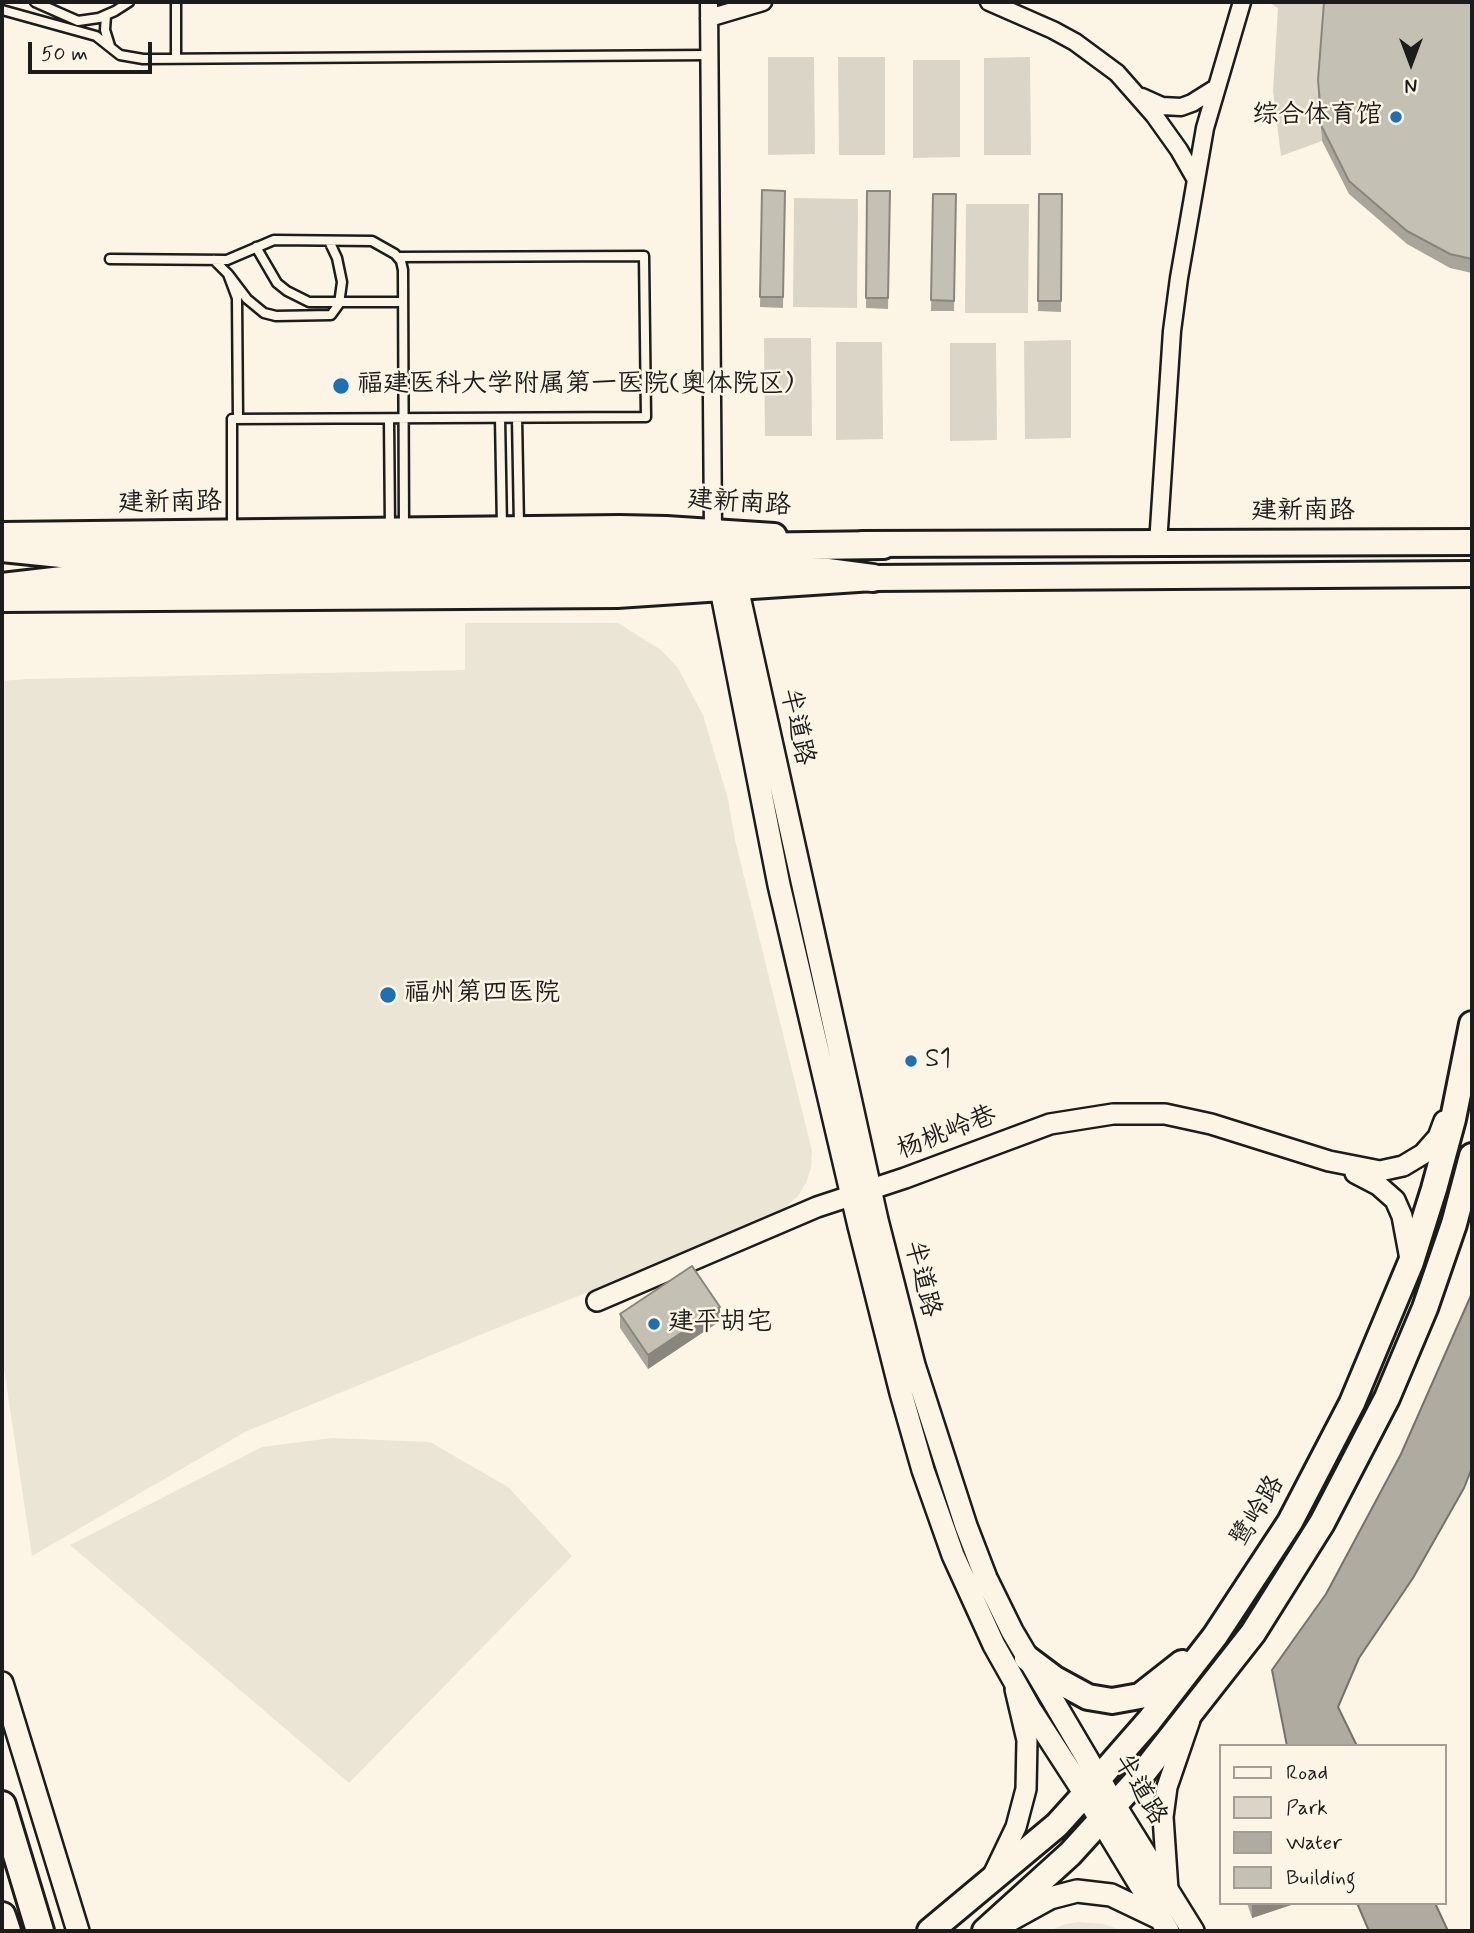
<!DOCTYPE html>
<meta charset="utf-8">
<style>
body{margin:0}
#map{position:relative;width:1474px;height:1933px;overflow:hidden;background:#fcf5e5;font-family:Mynerve,sans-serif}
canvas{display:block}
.frame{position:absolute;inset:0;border:4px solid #1c1c1c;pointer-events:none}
.legend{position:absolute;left:1219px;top:1744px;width:228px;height:161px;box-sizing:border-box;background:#fcf5e5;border:2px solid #a29e95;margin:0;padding:9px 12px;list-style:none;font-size:21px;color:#1c1c1c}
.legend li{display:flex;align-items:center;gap:14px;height:35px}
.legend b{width:35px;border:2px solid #a29e95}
.north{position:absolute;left:1376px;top:28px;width:70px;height:70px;-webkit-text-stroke:5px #fcf5e5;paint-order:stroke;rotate:180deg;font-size:19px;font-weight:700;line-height:28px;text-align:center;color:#1c1c1c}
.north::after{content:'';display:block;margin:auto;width:24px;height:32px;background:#1c1c1c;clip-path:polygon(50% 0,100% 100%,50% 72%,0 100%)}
.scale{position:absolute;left:28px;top:42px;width:124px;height:32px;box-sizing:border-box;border:4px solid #1c1c1c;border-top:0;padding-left:9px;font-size:21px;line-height:24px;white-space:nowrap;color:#1c1c1c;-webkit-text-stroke:5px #fcf5e5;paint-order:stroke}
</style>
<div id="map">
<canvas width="1474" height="1933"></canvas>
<div class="frame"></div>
<ul class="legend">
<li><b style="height:9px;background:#fcf5e5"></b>Road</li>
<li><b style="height:19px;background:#dbd5c8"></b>Park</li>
<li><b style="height:19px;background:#b0aba1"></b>Water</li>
<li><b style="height:19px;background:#c4c0b3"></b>Building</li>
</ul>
<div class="north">N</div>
<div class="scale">50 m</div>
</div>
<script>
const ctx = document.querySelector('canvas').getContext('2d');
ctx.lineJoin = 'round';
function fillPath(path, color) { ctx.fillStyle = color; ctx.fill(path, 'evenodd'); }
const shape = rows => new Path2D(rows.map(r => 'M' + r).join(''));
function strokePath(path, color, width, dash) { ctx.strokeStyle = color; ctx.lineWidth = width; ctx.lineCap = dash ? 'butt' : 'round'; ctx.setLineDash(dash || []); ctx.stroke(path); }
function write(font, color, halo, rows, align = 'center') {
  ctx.font = font + ' Mynerve,"LXGW WenKai TC",sans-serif'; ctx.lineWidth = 5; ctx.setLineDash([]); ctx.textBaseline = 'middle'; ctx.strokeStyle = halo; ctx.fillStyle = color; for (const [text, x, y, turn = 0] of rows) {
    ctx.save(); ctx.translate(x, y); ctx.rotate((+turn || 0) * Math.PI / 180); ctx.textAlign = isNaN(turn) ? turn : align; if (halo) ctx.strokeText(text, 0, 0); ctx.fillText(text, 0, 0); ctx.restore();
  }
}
const built = shape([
 [465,623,618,623,661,650,678,668,703,715,728,799,735,840,812,1151,811,1168,806,1183,798,1196,778,1214,602,1289,591,1291,502,1326,245,1432,32,1556,2,1355,2,681,26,679,465,670],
 [332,1438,430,1442,508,1487,572,1556,349,1783,70,1545,262,1447],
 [1078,1922,1104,1924,1123,1931,1049,1931,1066,1924]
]);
const green = shape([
 [1268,2,1328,2,1324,16,1318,94,1322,141,1281,156,1273,91,1278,8],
 [768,57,814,57,815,154,768,155],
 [838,57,885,57,885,155,839,155],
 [1030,57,1031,155,984,155,984,58],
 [913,60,960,60,960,157,913,158],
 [794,198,858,199,857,308,793,307],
 [966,204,1029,204,1028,313,965,313],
 [764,338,811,338,812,436,765,436],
 [1071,340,1071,438,1025,439,1024,341],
 [836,342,882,342,883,439,836,440],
 [950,343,996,343,997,440,950,441]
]);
const water = shape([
 [1472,1293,1472,1468,1464,1488,1413,1578,1359,1658,1338,1707,1357,1746,1287,1746,1272,1670,1326,1594,1401,1454,1472,1293],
 [1357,1903,1435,1903,1448,1931,1369,1931,1357,1903]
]);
const service = shape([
 [35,2,78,21,99,18,115,11,129,2],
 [2,10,96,36,120,55,143,59,710,55],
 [106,15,105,30,110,46],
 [176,59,176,2],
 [256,247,277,283,287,291,309,302,403,302],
 [110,259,227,260,274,240,372,241,395,254,401,261,403,270,404,529],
 [214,260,228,274,237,298,238,419],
 [228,274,247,299,264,313,276,316,331,315,339,304,342,282,337,258,329,241],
 [500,418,502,527],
 [517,418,519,526],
 [389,419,390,528],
 [232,530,232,419,646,417,644,256,398,257]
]);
const minor = shape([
 [709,2,713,531],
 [989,2,1053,30,1075,42,1117,73,1154,115,1179,150,1195,178],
 [709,18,763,2],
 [1142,97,1162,106,1181,107,1192,103,1216,88],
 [1158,544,1172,331,1179,278,1205,128,1242,2]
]);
const tertiary = shape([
 [1355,1173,1378,1185,1395,1200,1402,1216,1410,1259],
 [597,1301,817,1207,905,1178,1050,1124,1113,1114,1165,1114,1211,1124,1329,1161,1380,1171,1403,1166,1423,1154,1438,1137,1444,1121],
 [993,1875,1016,1827,1026,1789,1027,1740,1015,1689],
 [1168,1890,1163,1817,1167,1787,1190,1720]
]);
const secondary = shape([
 [737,587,877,1220,914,1365,966,1526,986,1578,1012,1631,1114,1804,1193,1931],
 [721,589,779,885,859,1226,901,1393,923,1470,953,1555,994,1645,1030,1709,1085,1794,1168,1931],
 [2,1683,78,1931],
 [1003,1924,1050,1898,1077,1891,1111,1895,1157,1917]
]);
const primary = shape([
 [2,535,620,528,666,529,774,536],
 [863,544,1472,542],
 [2,599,617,595,873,578,1472,574],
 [1027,1658,1055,1679,1088,1697,1112,1701,1140,1696,1182,1663],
 [930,1931,1057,1825,1085,1794,1149,1721,1215,1636,1290,1522,1352,1403,1411,1262,1434,1189,1453,1119,1472,1024],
 [985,1931,1070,1854,1140,1777,1253,1633,1322,1523,1387,1398,1425,1308,1454,1224,1472,1156]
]);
const trunk = shape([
 [2,548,81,556,883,545],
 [2,587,80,578,772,570,812,570,873,578],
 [2,1805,40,1931],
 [2,1916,7,1931]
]);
const wall = shape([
 [1472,2,1472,273,1450,268,1407,244,1349,194,1322,141,1318,94,1318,80],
 [762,190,785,191,783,308,760,307],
 [867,191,890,191,888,309,866,308],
 [933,194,956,194,954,311,931,311],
 [1039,194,1062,194,1061,312,1038,311],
 [620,1314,720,1321,648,1369,620,1328],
 [1247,1903,1297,1903,1252,1918]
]);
const shadedWall = shape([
 [720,1307,720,1321,648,1369,648,1355],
 [1254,1903,1297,1903,1252,1918,1252,1904]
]);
const building = shape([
 [1324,2,1472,2,1472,259,1450,254,1407,231,1349,181,1322,127,1318,80,1324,2],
 [762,190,785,191,783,297,760,297,762,190],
 [867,191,890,191,888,298,866,298,867,191],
 [933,194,956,194,954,301,931,300,933,194],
 [1039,194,1062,194,1061,301,1038,301,1039,194],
 [692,1266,720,1307,648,1355,620,1314,692,1266]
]);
const markers = [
 [1396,117,7,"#1f6fb2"],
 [341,386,9,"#1f6fb2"],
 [388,995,9,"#1f6fb2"],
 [911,1061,7,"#1f6fb2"],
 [654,1324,7,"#1f6fb2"]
];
const poiNames = [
 ["综合体育馆",1382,117,"right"],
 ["福建医科大学附属第一医院(奥体院区)",357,386],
 ["福州第四医院",404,995],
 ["S1",925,1061],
 ["建平胡宅",668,1324]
];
const streetNames = [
 ["建新南路",170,504,-1],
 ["建新南路",739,504,4],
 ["建新南路",1303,513],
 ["半道路",796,727,78],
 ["杨桃岭巷",947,1134,-21],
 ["半道路",921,1279,76],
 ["鹭岭路",1259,1512,-59],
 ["半道路",1139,1790,59]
];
fillPath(built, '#ebe5d6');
fillPath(green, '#dbd5c8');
fillPath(water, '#b0aba1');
strokePath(water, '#75726c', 2);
strokePath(service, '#1c1c1c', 13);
strokePath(minor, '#1c1c1c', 21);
strokePath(tertiary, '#1c1c1c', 24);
strokePath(secondary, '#1c1c1c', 26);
strokePath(primary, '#1c1c1c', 30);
strokePath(trunk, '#1c1c1c', 32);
strokePath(service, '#fcf5e5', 8);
strokePath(minor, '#fcf5e5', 16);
strokePath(tertiary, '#fcf5e5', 19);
strokePath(secondary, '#fcf5e5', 21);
strokePath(primary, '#fcf5e5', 24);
strokePath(trunk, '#fcf5e5', 26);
fillPath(wall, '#a9a59a');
fillPath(shadedWall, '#89867d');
fillPath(building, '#c4c0b3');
strokePath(building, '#89867d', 2);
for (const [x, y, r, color] of markers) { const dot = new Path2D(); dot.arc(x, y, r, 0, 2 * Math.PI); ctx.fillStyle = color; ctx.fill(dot); strokePath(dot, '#fcf5e5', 2.5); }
write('26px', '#1c1c1c', '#fcf5e5', poiNames, 'left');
write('26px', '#1c1c1c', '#fcf5e5', streetNames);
</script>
